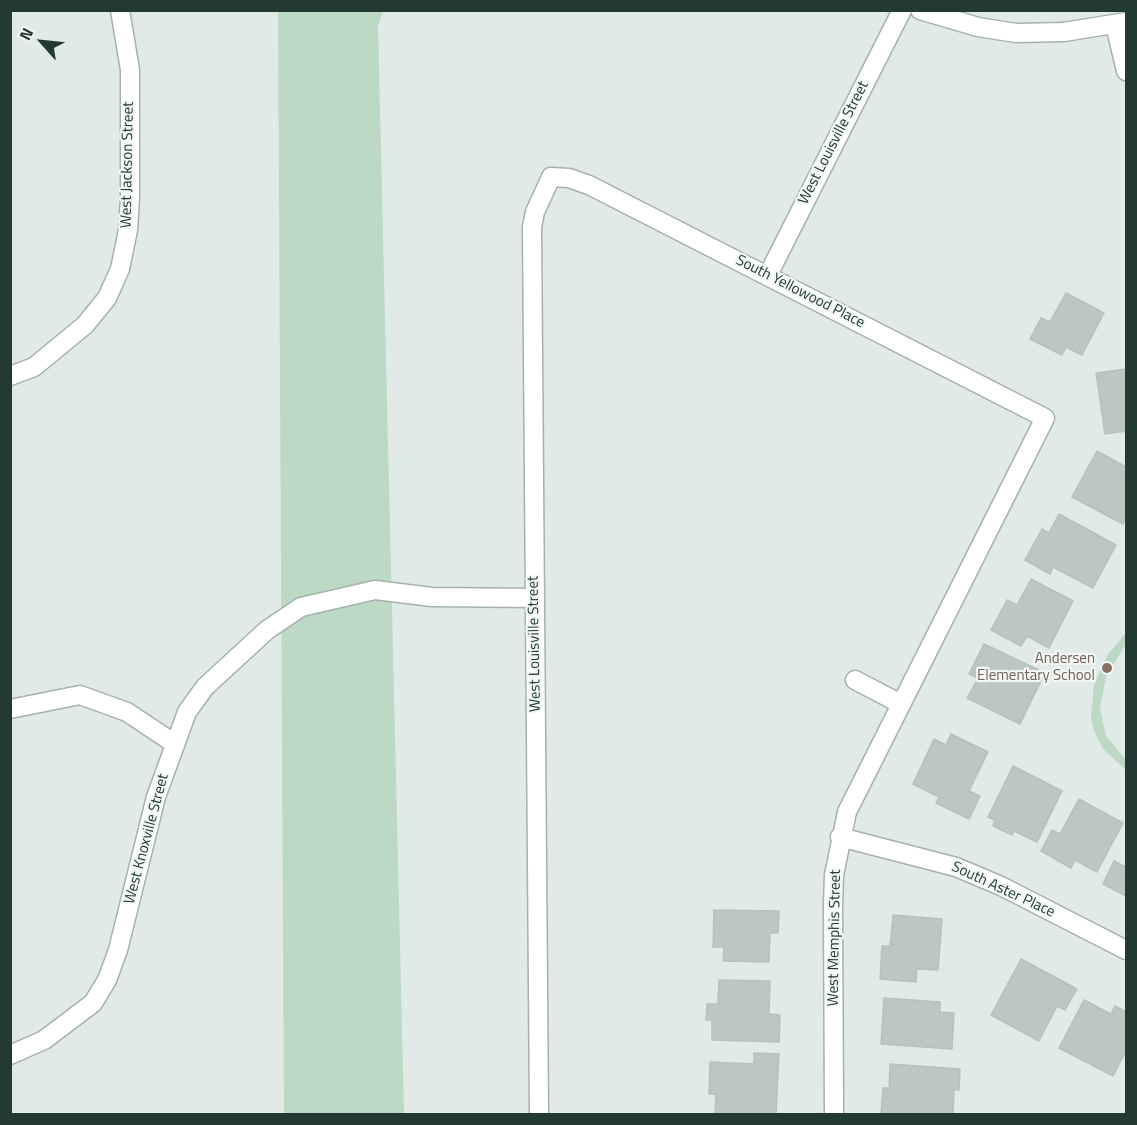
<!DOCTYPE html>
<style>
body{margin:0}
#map{position:relative;width:1137px;height:1125px;overflow:hidden;background:#e1eae6;font-family:"Titillium Web",sans-serif}
canvas{display:block}
.frame{position:absolute;inset:0;border:12px solid #233933;pointer-events:none}
.north{position:absolute;left:12px;top:12px;width:60px;height:60px;-webkit-text-stroke:4px #f1f7f4;paint-order:stroke;rotate:297deg;font-size:16px;font-weight:700;line-height:24px;text-align:center;color:#233933}
.north::after{content:'';display:block;margin:auto;width:21px;height:27px;background:#233933;clip-path:polygon(50% 0,100% 100%,50% 72%,0 100%)}
</style>
<div id="map">
<canvas width="1137" height="1125"></canvas>
<div class="frame"></div>
<div class="north">N</div>
</div>
<script>
const ctx = document.querySelector('canvas').getContext('2d');
ctx.lineJoin = 'round';
function fillPath(path, color) { ctx.fillStyle = color; ctx.fill(path, 'evenodd'); }
const shape = rows => new Path2D(rows.map(r => 'M' + r).join(''));
function strokePath(path, color, width, dash) { ctx.strokeStyle = color; ctx.lineWidth = width; ctx.lineCap = dash ? 'butt' : 'round'; ctx.setLineDash(dash || []); ctx.stroke(path); }
function write(font, color, halo, rows, align = 'center') {
  ctx.font = font + ' "Titillium Web",sans-serif'; ctx.lineWidth = 4.5; ctx.setLineDash([]); ctx.textBaseline = 'middle'; ctx.strokeStyle = halo; ctx.fillStyle = color; for (const [text, x, y, turn = 0] of rows) {
    ctx.save(); ctx.translate(x, y); ctx.rotate((+turn || 0) * Math.PI / 180); ctx.textAlign = isNaN(turn) ? turn : align; if (halo) ctx.strokeText(text, 0, 0); ctx.fillText(text, 0, 0); ctx.restore();
  }
}
const green = shape([
 [278,11,383,11,378,26,404,1114,284,1114],
 [1126,633,1126,644,1106,677,1100,708,1106,736,1126,760,1126,770,1103,749,1093,728,1091,716,1094,686,1100,670,1109,653]
]);
const building = shape([
 [1066,293,1104,313,1082,355,1066,347,1062,355,1030,339,1041,318,1050,322,1066,293],
 [1126,369,1126,431,1105,434,1096,373,1126,369],
 [1097,451,1126,467,1126,518,1123,524,1072,497,1097,451],
 [1059,514,1116,545,1093,588,1053,567,1050,574,1025,560,1042,529,1049,533,1059,514],
 [1031,579,1073,601,1049,648,1027,636,1021,646,991,630,1007,600,1017,605,1031,579],
 [984,644,1045,673,1020,724,967,698,978,678,969,674,984,644],
 [951,734,988,752,969,791,980,796,969,819,936,803,939,797,913,784,934,739,946,745,951,734],
 [1013,766,1062,791,1037,842,1014,831,1012,835,993,826,995,820,988,817,1013,766],
 [1079,799,1123,823,1097,872,1075,860,1071,868,1041,851,1052,830,1060,834,1079,799],
 [1114,861,1125,867,1126,864,1126,896,1103,884,1114,861],
 [714,910,779,911,778,933,770,933,769,962,723,961,724,947,713,947,714,910],
 [893,915,942,919,938,970,917,969,916,982,880,979,882,946,890,946,893,915],
 [1021,959,1077,989,1065,1010,1057,1006,1039,1041,991,1015,1021,959],
 [719,980,770,981,769,1014,780,1015,779,1042,712,1040,712,1020,706,1020,707,1004,718,1004,719,980],
 [884,998,940,1002,940,1012,954,1013,952,1049,881,1044,884,998],
 [1084,1000,1111,1014,1115,1006,1126,1012,1126,1051,1113,1076,1059,1048,1084,1000],
 [754,1053,779,1054,776,1114,715,1114,716,1094,709,1094,710,1062,754,1064,754,1053],
 [890,1064,960,1069,959,1090,954,1089,953,1114,881,1114,883,1088,889,1088,890,1064]
]);
const minor = shape([
 [920,10,978,27,1016,33,1064,32,1126,22],
 [1115,25,1126,71],
 [768,275,902,10],
 [10,376,34,367,85,325,107,298,120,269,128,230,130,198,130,70,120,10],
 [855,680,899,703],
 [10,709,80,695,127,712,175,744],
 [840,837,956,867,1001,886,1126,950],
 [10,1055,44,1040,93,1003,107,980,118,950,156,797,187,712,205,687,267,630,301,607,375,590,432,597,534,598],
 [539,1114,532,227,535,212,551,177,569,178,589,185,1045,418,847,812,834,875,833,906,834,1114]
]);
const markers = [
 [1107,668,6,"#8d6e63"]
];
const streetNames = [
 ["West Louisville Street",834,143,-63],
 ["West Jackson Street",128,165,-89],
 ["South Yellowood Place",800,292,27],
 ["West Louisville Street",535,644,-91],
 ["West Knoxville Street",147,839,-75],
 ["South Aster Place",1003,890,25],
 ["West Memphis Street",835,938,-89]
];
const educationNames = [
 ["Andersen",1095,659],
 ["Elementary School",1095,676]
];
fillPath(green, '#bcd9c3');
fillPath(building, '#bac7c2');
strokePath(building, '#b4c3bc', 1.5);
strokePath(minor, '#a4b1ad', 21);
strokePath(minor, '#fff', 18);
for (const [x, y, r, color] of markers) { const dot = new Path2D(); dot.arc(x, y, r, 0, 2 * Math.PI); ctx.fillStyle = color; ctx.fill(dot); strokePath(dot, '#f1f7f4', 2); }
write('15px', '#233933', '#f1f7f4', streetNames);
write('15px', '#785e54', '#f1f7f4', educationNames, 'right');
</script>
